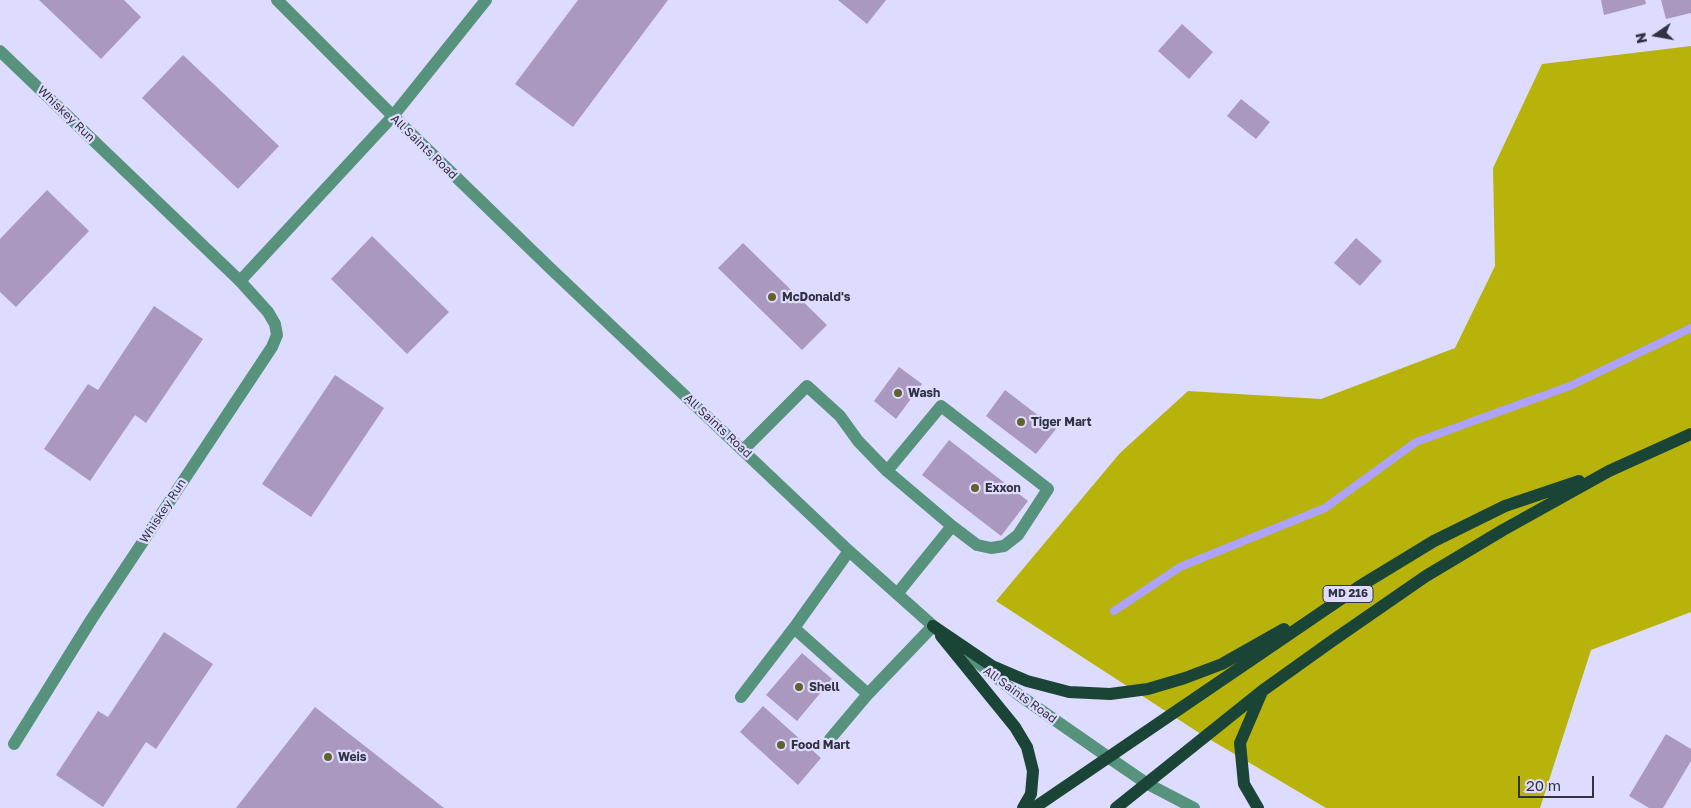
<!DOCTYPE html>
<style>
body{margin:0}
#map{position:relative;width:1691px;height:808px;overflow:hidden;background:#dddcfe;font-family:"Golos Text",sans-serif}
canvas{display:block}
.north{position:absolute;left:1631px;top:10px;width:50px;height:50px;-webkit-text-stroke:4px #dddcfe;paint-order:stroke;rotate:258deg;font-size:14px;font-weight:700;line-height:20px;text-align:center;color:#323142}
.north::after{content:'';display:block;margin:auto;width:18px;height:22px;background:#323142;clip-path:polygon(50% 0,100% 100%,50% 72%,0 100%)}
.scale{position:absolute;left:1518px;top:776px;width:76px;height:22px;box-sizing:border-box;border:2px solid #323142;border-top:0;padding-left:6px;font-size:15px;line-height:18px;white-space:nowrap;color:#323142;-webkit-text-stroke:4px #dddcfe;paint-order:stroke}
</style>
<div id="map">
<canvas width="1691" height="808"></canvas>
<div class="north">N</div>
<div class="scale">20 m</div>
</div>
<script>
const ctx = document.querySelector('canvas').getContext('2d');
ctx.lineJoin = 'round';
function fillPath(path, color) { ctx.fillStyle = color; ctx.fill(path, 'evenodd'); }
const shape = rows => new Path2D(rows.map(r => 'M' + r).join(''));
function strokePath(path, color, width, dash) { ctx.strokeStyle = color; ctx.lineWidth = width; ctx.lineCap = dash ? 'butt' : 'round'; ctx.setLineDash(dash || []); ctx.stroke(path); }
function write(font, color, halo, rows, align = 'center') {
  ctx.font = font + ' "Golos Text",sans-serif'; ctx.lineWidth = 4.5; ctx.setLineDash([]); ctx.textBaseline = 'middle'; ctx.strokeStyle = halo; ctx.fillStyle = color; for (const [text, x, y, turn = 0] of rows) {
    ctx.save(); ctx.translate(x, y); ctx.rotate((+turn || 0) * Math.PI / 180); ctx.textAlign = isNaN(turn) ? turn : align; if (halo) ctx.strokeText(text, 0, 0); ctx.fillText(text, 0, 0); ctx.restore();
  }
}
const forest = shape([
 [1691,46,1691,612,1591,650,1540,808,1326,808,1204,736,996,601,1120,453,1188,391,1321,399,1455,348,1495,266,1493,168,1542,64]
]);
const stream = shape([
 [1114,611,1180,567,1325,508,1416,442,1570,386,1691,328]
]);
const building = shape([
 [39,0,124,0,141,17,101,59],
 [578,0,668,0,573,127,515,84],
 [838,0,886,0,867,24],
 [1601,0,1645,0,1646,4,1604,15],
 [1661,0,1691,0,1691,13,1666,19],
 [1182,24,1213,52,1189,79,1158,51],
 [183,55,279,146,238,189,142,98],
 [1241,99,1270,122,1256,139,1227,116],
 [47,190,89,231,16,307,0,292,0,239],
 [372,236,449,312,407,354,331,279],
 [1356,238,1382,261,1360,286,1334,263],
 [743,243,827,325,802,350,718,268],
 [154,306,203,339,146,423,135,415,90,481,44,449,88,384,98,390],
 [899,367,922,384,896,419,874,401],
 [335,375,384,408,311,517,262,484],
 [1005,390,1056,429,1036,454,986,416],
 [949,440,1028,501,1001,536,922,475],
 [164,632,213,664,156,749,146,742,103,807,56,775,98,711,108,717],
 [802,653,832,679,797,721,766,695],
 [763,706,821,758,798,785,740,732],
 [315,707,444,808,236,808],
 [1666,734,1691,749,1691,761,1663,808,1649,808,1629,796]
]);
const minor = shape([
 [277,0,393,116,550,268,849,551,941,633],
 [0,51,240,281,268,312,275,324,277,335,272,347,91,620,14,744],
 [240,281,393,116,486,0],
 [743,450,807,386,840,416,858,441,887,471,952,526,897,594],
 [887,471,941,406,1048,489,1018,535,1004,546,991,548,977,545,952,526],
 [794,628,849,551],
 [968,655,1019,695,1108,757,1146,783,1194,808],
 [741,697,794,628,868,694],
 [830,739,868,694,933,626]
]);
const major = shape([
 [933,626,992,666,1027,681,1069,692,1110,694,1148,689,1185,678,1222,664,1284,629],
 [941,636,1015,727,1027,747,1033,771,1031,794,1023,808],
 [1034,808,1360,586,1434,541,1505,506,1579,481],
 [1116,808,1262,691,1332,641,1426,576,1503,530,1609,471,1691,434],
 [1258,808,1244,784,1240,743,1261,694]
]);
const markers = [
 [772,297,5,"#63622f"],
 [898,393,5,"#63622f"],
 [1021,422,5,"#63622f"],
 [975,488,5,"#63622f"],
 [799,687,5,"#63622f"],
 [781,745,5,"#63622f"],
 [328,757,5,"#63622f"]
];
const shields = [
 [1348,594,50]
];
const shieldNames = [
 ["MD 216",1348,594]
];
const streetNames = [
 ["Whiskey Run",66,114,44],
 ["All Saints Road",424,147,44],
 ["All Saints Road",718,426,43],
 ["Whiskey Run",163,511,-57],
 ["All Saints Road",1020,695,36]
];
const poiNames = [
 ["McDonald's",782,297],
 ["Wash",908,393],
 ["Tiger Mart",1031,422],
 ["Exxon",985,488],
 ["Shell",809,687],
 ["Food Mart",791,745],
 ["Weis",338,757]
];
fillPath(forest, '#b7b30a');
strokePath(stream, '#ada3fd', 8);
fillPath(building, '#ab98be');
strokePath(minor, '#57927c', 12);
strokePath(major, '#1a4536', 12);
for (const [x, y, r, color] of markers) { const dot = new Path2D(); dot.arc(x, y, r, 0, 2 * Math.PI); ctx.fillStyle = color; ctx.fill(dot); strokePath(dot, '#dddcfe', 2); }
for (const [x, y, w] of shields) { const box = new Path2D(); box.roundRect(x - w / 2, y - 8.5, w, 17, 4); ctx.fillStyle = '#dddcfe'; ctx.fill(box); strokePath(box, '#323142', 1); }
write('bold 11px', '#323142', null, shieldNames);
write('12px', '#323142', '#dddcfe', streetNames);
write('bold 12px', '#323142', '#dddcfe', poiNames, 'left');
</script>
